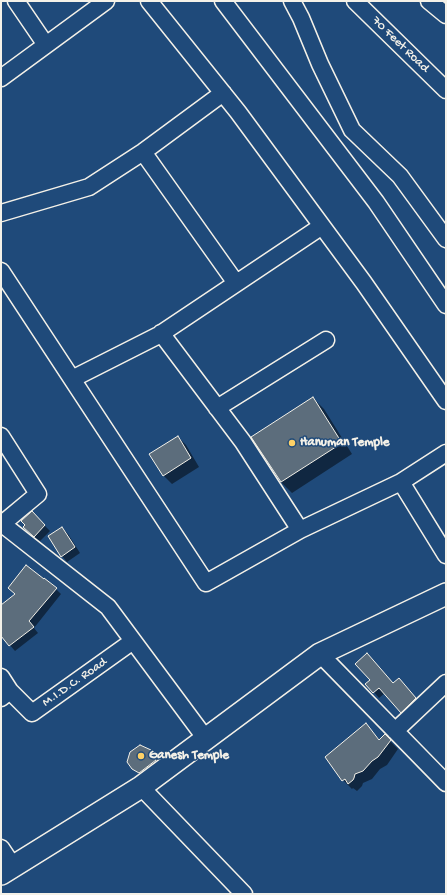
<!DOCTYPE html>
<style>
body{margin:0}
#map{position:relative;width:447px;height:895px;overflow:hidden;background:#1f4a7a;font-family:"Gochi Hand",sans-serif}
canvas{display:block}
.frame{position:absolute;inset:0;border:2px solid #f4f1e8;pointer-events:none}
</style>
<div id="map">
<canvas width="447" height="895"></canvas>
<div class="frame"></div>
</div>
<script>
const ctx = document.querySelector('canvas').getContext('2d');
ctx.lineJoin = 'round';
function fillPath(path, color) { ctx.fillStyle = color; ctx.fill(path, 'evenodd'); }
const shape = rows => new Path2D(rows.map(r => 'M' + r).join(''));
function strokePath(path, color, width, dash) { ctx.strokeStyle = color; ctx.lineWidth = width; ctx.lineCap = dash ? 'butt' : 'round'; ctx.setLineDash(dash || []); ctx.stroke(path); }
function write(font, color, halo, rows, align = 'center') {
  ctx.font = font + ' "Gochi Hand",sans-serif'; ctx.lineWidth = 3; ctx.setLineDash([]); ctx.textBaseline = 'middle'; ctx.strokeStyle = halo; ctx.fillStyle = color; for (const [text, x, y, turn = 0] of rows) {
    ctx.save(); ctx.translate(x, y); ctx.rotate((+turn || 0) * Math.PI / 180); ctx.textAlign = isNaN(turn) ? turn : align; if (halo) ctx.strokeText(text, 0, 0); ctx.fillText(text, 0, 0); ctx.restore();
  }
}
const shadow = shape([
 [313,398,324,409,352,454,292,493,281,482,252,437],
 [178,437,186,445,199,467,172,484,163,475],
 [32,513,50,531,40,541,29,533],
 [62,528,68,534,80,553,67,562,62,556],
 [56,589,61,594,34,628,38,633,15,651,1,635,1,606],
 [367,684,393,684,404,685,421,704,407,717,385,693,379,698],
 [366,725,380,740,385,736,398,749,387,765,380,769,372,779,363,783,362,786,357,791,353,788,352,789,343,780,326,757],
 [150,751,156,757,161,766,145,778,139,774,133,768]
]);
const building = shape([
 [313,397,342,443,281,482,251,437,313,397],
 [178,436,191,458,163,476,149,454,178,436],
 [32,511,45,525,34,537,23,527,25,525,21,521,32,511],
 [62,527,75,547,61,557,48,536,62,527],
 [26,565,44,579,44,578,57,588,29,621,34,627,9,646,1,636,1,605,15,594,8,588,26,565],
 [367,653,393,683,399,678,416,698,401,713,379,688,373,693,365,684,370,680,355,664,367,653],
 [366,723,379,740,385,734,391,740,378,757,372,761,363,771,355,774,354,778,353,780,348,784,345,779,342,781,325,757,366,723],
 [140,745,151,750,156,760,139,773,132,769,127,762,130,752,140,745]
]);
const minor = shape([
 [16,1,46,45],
 [149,1,238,112,364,283,446,401],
 [223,1,376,202,446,305],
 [292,1,301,18,320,64,352,130,400,176,446,239],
 [355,1,446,90],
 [429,1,446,15],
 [1,78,106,1],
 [143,152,236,283],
 [1,213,89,187,143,152,223,93],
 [1,271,206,583,300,530,243,442,161,333],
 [72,379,159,335,322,226],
 [217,408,326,340],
 [1,436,38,494,2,524],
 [446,453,401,482,446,555],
 [1,523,108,607,206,739],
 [300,530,401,482],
 [320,654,446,783],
 [1,677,10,691],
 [1,698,10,691,32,713,133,641],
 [395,731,446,683],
 [141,787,244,894],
 [1,848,13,866]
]);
const major = shape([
 [1,874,141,787,320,654,446,594]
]);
const markers = [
 [292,443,4,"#ffd166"],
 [141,756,4,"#ffd166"]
];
const streetNames = [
 ["70 Feet Road",400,45,44],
 ["M.I.D.C. Road",75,683,-35]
];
const poiNames = [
 ["Hanuman Temple",300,443],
 ["Ganesh Temple",149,756]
];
fillPath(shadow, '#0007');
fillPath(building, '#5c6d7c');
strokePath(building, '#f4f1e8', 1);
strokePath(minor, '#f4f1e8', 19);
strokePath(major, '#f4f1e8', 24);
strokePath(minor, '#1f4a7a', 16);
strokePath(major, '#1f4a7a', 21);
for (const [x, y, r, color] of markers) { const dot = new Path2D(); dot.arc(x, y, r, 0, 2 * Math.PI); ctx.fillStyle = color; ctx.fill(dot); strokePath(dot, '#1f4a7a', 1.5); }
write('13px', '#f4f1e8', '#1f4a7a', streetNames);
write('bold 13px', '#f4f1e8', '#1f4a7a', poiNames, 'left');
</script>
